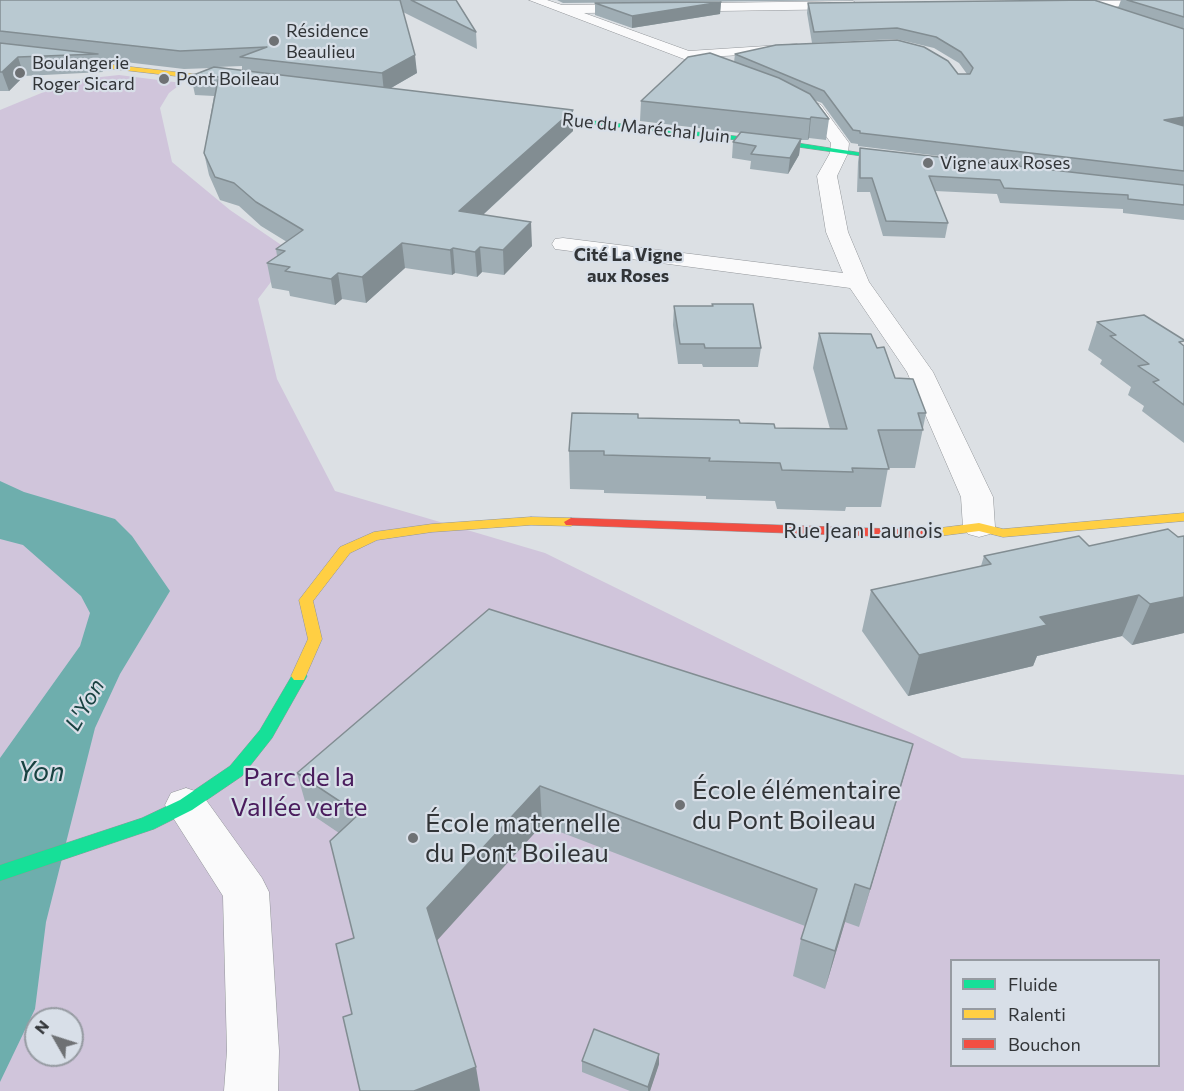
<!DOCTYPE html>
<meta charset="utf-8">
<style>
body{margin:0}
#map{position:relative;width:1184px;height:1091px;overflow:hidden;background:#dce0e4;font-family:Commissioner,sans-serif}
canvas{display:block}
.legend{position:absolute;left:950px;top:959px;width:210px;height:108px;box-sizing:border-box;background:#d8dfe8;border:2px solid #969ba2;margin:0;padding:8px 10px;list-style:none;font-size:18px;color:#323538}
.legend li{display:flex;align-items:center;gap:12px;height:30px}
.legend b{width:30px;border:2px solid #969ba2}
.north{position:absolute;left:24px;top:1007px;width:60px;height:60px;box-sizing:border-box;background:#d8dfe8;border:2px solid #969ba2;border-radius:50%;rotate:309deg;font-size:16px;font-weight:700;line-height:24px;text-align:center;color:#323538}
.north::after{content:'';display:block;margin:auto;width:21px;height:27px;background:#6e7174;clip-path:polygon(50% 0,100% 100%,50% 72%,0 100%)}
</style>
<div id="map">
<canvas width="1184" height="1091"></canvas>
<ul class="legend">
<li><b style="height:8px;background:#16e098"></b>Fluide</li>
<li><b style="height:8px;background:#ffcf43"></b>Ralenti</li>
<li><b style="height:8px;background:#f24e42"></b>Bouchon</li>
</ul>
<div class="north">N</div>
</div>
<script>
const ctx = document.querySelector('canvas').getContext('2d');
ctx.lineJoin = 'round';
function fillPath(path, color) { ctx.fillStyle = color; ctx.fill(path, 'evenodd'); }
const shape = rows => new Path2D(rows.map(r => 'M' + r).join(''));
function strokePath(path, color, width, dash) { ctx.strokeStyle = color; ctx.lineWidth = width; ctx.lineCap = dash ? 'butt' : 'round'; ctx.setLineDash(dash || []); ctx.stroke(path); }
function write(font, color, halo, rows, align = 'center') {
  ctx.font = font + ' Commissioner,sans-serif'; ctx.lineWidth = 4.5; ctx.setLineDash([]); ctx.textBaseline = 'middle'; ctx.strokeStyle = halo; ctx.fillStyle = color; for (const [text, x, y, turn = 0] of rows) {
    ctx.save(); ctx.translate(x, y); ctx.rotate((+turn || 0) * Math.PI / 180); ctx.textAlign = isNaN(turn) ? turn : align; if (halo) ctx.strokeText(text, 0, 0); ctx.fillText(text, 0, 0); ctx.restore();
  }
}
const green = shape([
 [119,75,182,83,169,93,160,108,172,162,230,210,293,253,258,299,277,379,335,491,545,553,962,758,1184,775,1184,1091,0,1091,0,110,73,80],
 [952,960,1158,960,1158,1066,952,1066],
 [36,1019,72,1019,72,1055,36,1055]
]);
const water = shape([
 [0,481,24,492,115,519,132,536,170,591,120,674,95,728,46,922,35,1009,0,1082,0,758,80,646,90,613,81,596,23,545,0,539]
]);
const street = shape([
 [529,0,547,0,562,5,853,1,859,5,853,9,584,13,689,51,797,44,804,48,797,52,705,57,739,70,742,73,739,76,734,78,529,0],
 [1144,0,1138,4,1091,10,1060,10,1054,6,1060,2,1144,0],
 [795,93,821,105,849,143,848,153,837,176,848,232,869,282,933,372,993,497,995,527,990,534,979,537,968,534,963,527,961,497,907,372,850,288,563,250,555,249,552,244,555,239,563,238,843,273,826,232,817,176,830,153,831,143,809,113,789,101,787,98,795,93],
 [186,788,201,793,262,878,269,892,279,1051,278,1091,224,1091,227,1051,223,896,165,805,171,793,186,788]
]);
const fast = shape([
 [529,114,791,142,908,160,904,162,791,146,527,117,529,114],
 [299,670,304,672,307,676,272,738,242,776,192,810,154,829,0,881,0,865,142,818,180,800,230,766,260,730,294,672,299,670]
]);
const slow = shape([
 [0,52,237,79,240,81,237,83,0,56,0,52],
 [1184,513,1184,521,1003,537,979,531,924,538,917,534,924,530,979,523,1003,529,1184,513],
 [531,517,571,518,578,522,571,526,531,525,432,532,377,540,350,553,313,601,322,639,304,680,294,680,291,676,308,639,299,600,340,547,374,532,432,524,531,517]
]);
const jam = shape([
 [571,518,924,530,931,534,924,538,566,525,564,522,571,518]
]);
const wall = shape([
 [0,0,456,0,476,32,477,49,403,12,417,73,391,88,573,131,483,215,532,246,504,275,482,272,477,277,455,273,452,275,405,268,366,303,342,299,335,305,290,296,289,291,272,288,267,263,277,256,276,249,287,242,261,226,239,206,220,200,209,175,204,153,214,96,195,95,191,76,212,68,184,69,100,59,103,72,24,76,9,91,0,91],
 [242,66,242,70,217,67],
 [557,0,881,0,563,3],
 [1121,0,1184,0,1184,220,1123,213,1123,209,1000,203,997,194,935,191,948,223,945,238,883,236,870,192,857,192,858,162,860,148,1135,180,858,146,858,144,851,143,822,103,814,100,829,119,826,140,809,138,808,140,801,140,799,155,788,174,750,169,751,161,732,158,733,142,740,133,640,121,641,101,734,62,735,54,958,74,967,74,959,63,934,48,896,39,812,43,807,13,808,3,1118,8],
 [721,2,720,14,632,28,595,15,595,3],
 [712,304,761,348,758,367,703,367,702,364,678,364,673,325,674,306,712,306],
 [1097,322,1184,346,1184,443,1142,411,1144,406,1128,395,1131,387,1100,364,1102,360,1088,350],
 [819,333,877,348,895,378,926,413,915,468,888,468,881,507,846,507,845,511,777,509,775,501,706,499,706,496,604,493,604,490,570,489,569,451,638,418,740,423,775,428,830,429,813,368],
 [1184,536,1184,633,1132,645,1122,636,1037,656,1033,666,908,696,862,631,871,590,981,566,984,556],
 [913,744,859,927,845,922,825,989,793,976,801,939,805,926,542,825,352,1014,354,938,339,833,308,812,297,773],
 [659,1054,659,1064,650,1091,630,1091,582,1072,582,1061]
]);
const shadedWall = shape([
 [721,2,720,14,632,28,632,16],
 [415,55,417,73,384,92,382,73],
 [18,57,24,76,9,91,2,72],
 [573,110,573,131,461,235,459,211],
 [811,117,809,138,808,140,810,119],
 [1184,117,1184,130,1164,120],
 [801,139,799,155,788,174,790,158],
 [531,222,532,246,504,275,503,250],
 [402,243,405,268,366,303,362,277],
 [480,247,482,272,477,277,475,252],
 [453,248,455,273,452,275,450,250],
 [338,273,342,299,335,305,331,279],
 [1139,595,1122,636,1037,656,1033,666,908,696,919,655,1040,617],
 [1184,597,1184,633,1132,645,1150,604],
 [913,744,902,783,859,927,870,889],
 [540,786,542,825,433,945,427,908],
 [855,884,845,922,825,989,835,951],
 [659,1054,659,1064,650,1091,648,1091,648,1087],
 [476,1067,480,1091,414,1091]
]);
const building = shape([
 [0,0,400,0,415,55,382,73,240,57,267,47,180,51,0,31,0,0],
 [411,0,456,0,476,32,411,0],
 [1094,0,1184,29,1184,117,1164,120,1184,126,1184,171,860,133,860,131,853,130,824,91,735,54,776,45,897,40,924,47,948,61,958,74,970,74,973,68,961,52,936,37,897,28,814,32,808,3,1094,0],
 [1127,0,1184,0,1184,17,1127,0],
 [721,2,632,16,595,3,721,2],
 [0,43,98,54,18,57,2,72,0,72,0,43],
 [710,53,779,78,810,94,829,119,811,117,810,119,641,101,688,57,710,53],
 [214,67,573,110,459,211,531,222,503,250,480,247,475,252,453,248,450,250,402,243,362,277,338,273,331,279,285,271,290,267,267,263,285,251,276,249,303,230,256,202,234,183,215,177,204,153,218,80,223,77,191,76,214,67],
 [741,132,801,139,790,158,751,154,756,146,733,142,741,132],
 [860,148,1184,185,1184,205,1128,199,1128,195,1004,188,1000,180,929,176,948,223,886,221,872,178,860,178,860,148],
 [712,304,753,304,761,348,705,348,704,344,680,344,674,306,713,306,712,304],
 [1144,315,1184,340,1184,341,1179,342,1184,346,1184,405,1153,382,1159,380,1138,366,1149,364,1110,336,1116,335,1097,322,1144,315],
 [819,333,871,334,877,348,884,347,895,378,913,379,926,413,918,413,923,430,878,430,889,469,852,468,853,472,782,470,780,463,709,461,710,458,604,455,604,451,569,451,572,413,638,414,638,418,739,420,740,423,774,424,775,428,847,429,819,333],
 [1168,529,1178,537,1184,536,1184,597,1150,604,1139,595,1040,617,1047,625,919,655,871,590,991,564,984,556,1079,536,1089,546,1168,529],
 [489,609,913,744,870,889,855,884,835,951,801,939,817,889,540,786,427,908,476,1067,414,1091,360,1091,343,1017,352,1014,336,944,354,938,330,841,359,814,297,773,489,609],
 [594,1029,659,1054,648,1087,582,1061,594,1029]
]);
const markers = [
 [274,41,6,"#6e7174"],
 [20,73,6,"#6e7174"],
 [164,79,6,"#6e7174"],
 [928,163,6,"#6e7174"],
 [680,805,6,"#6e7174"],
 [413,838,6,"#6e7174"]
];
const farPoinames = [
 ["Résidence",286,31],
 ["Beaulieu",286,52],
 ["Boulangerie",32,63],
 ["Roger Sicard",32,84],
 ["Pont Boileau",176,79],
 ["Vigne aux Roses",940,163]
];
const farStreetnames = [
 ["Rue du Maréchal Juin",646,128,6]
];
const farNeighbourhoodnames = [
 ["Cité La Vigne",628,255],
 ["aux Roses",628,276]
];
const streetNames = [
 ["Rue Jean Launois",863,531]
];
const waterNames = [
 ["L'Yon",85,705,-60]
];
const nearParknames = [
 ["Parc de la",299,777],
 ["Vallée verte",299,807]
];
const nearPoinames = [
 ["École élémentaire",692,790],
 ["du Pont Boileau",692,820],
 ["École maternelle",425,823],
 ["du Pont Boileau",425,853]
];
const nearWaternames = [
 ["Yon",41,772]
];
fillPath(green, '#d0c5db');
fillPath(water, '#6eaead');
strokePath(street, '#93969a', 1);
strokePath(fast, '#93969a', 1);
strokePath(slow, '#93969a', 1);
strokePath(jam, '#93969a', 1);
fillPath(street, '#fafafb');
fillPath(fast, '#16e098');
fillPath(slow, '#ffcf43');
fillPath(jam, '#f24e42');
fillPath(wall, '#9fadb4');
fillPath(shadedWall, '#828d92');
fillPath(building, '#b9c9d1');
strokePath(building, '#828d92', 1.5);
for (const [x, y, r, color] of markers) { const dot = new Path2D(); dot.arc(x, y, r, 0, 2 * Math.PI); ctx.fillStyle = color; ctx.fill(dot); strokePath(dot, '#d8dfe8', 2); }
write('18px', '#323538', '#d8dfe8', farPoinames, 'left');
write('18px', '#323538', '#d8dfe8', farStreetnames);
write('bold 18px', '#323538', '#d8dfe8', farNeighbourhoodnames);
write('21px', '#323538', '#d8dfe8', streetNames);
write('italic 22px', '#184241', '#d8dfe8', waterNames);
write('26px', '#4a1d5d', '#d8dfe8', nearParknames);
write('26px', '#323538', '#d8dfe8', nearPoinames, 'left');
write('italic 27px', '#184241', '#d8dfe8', nearWaternames);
</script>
